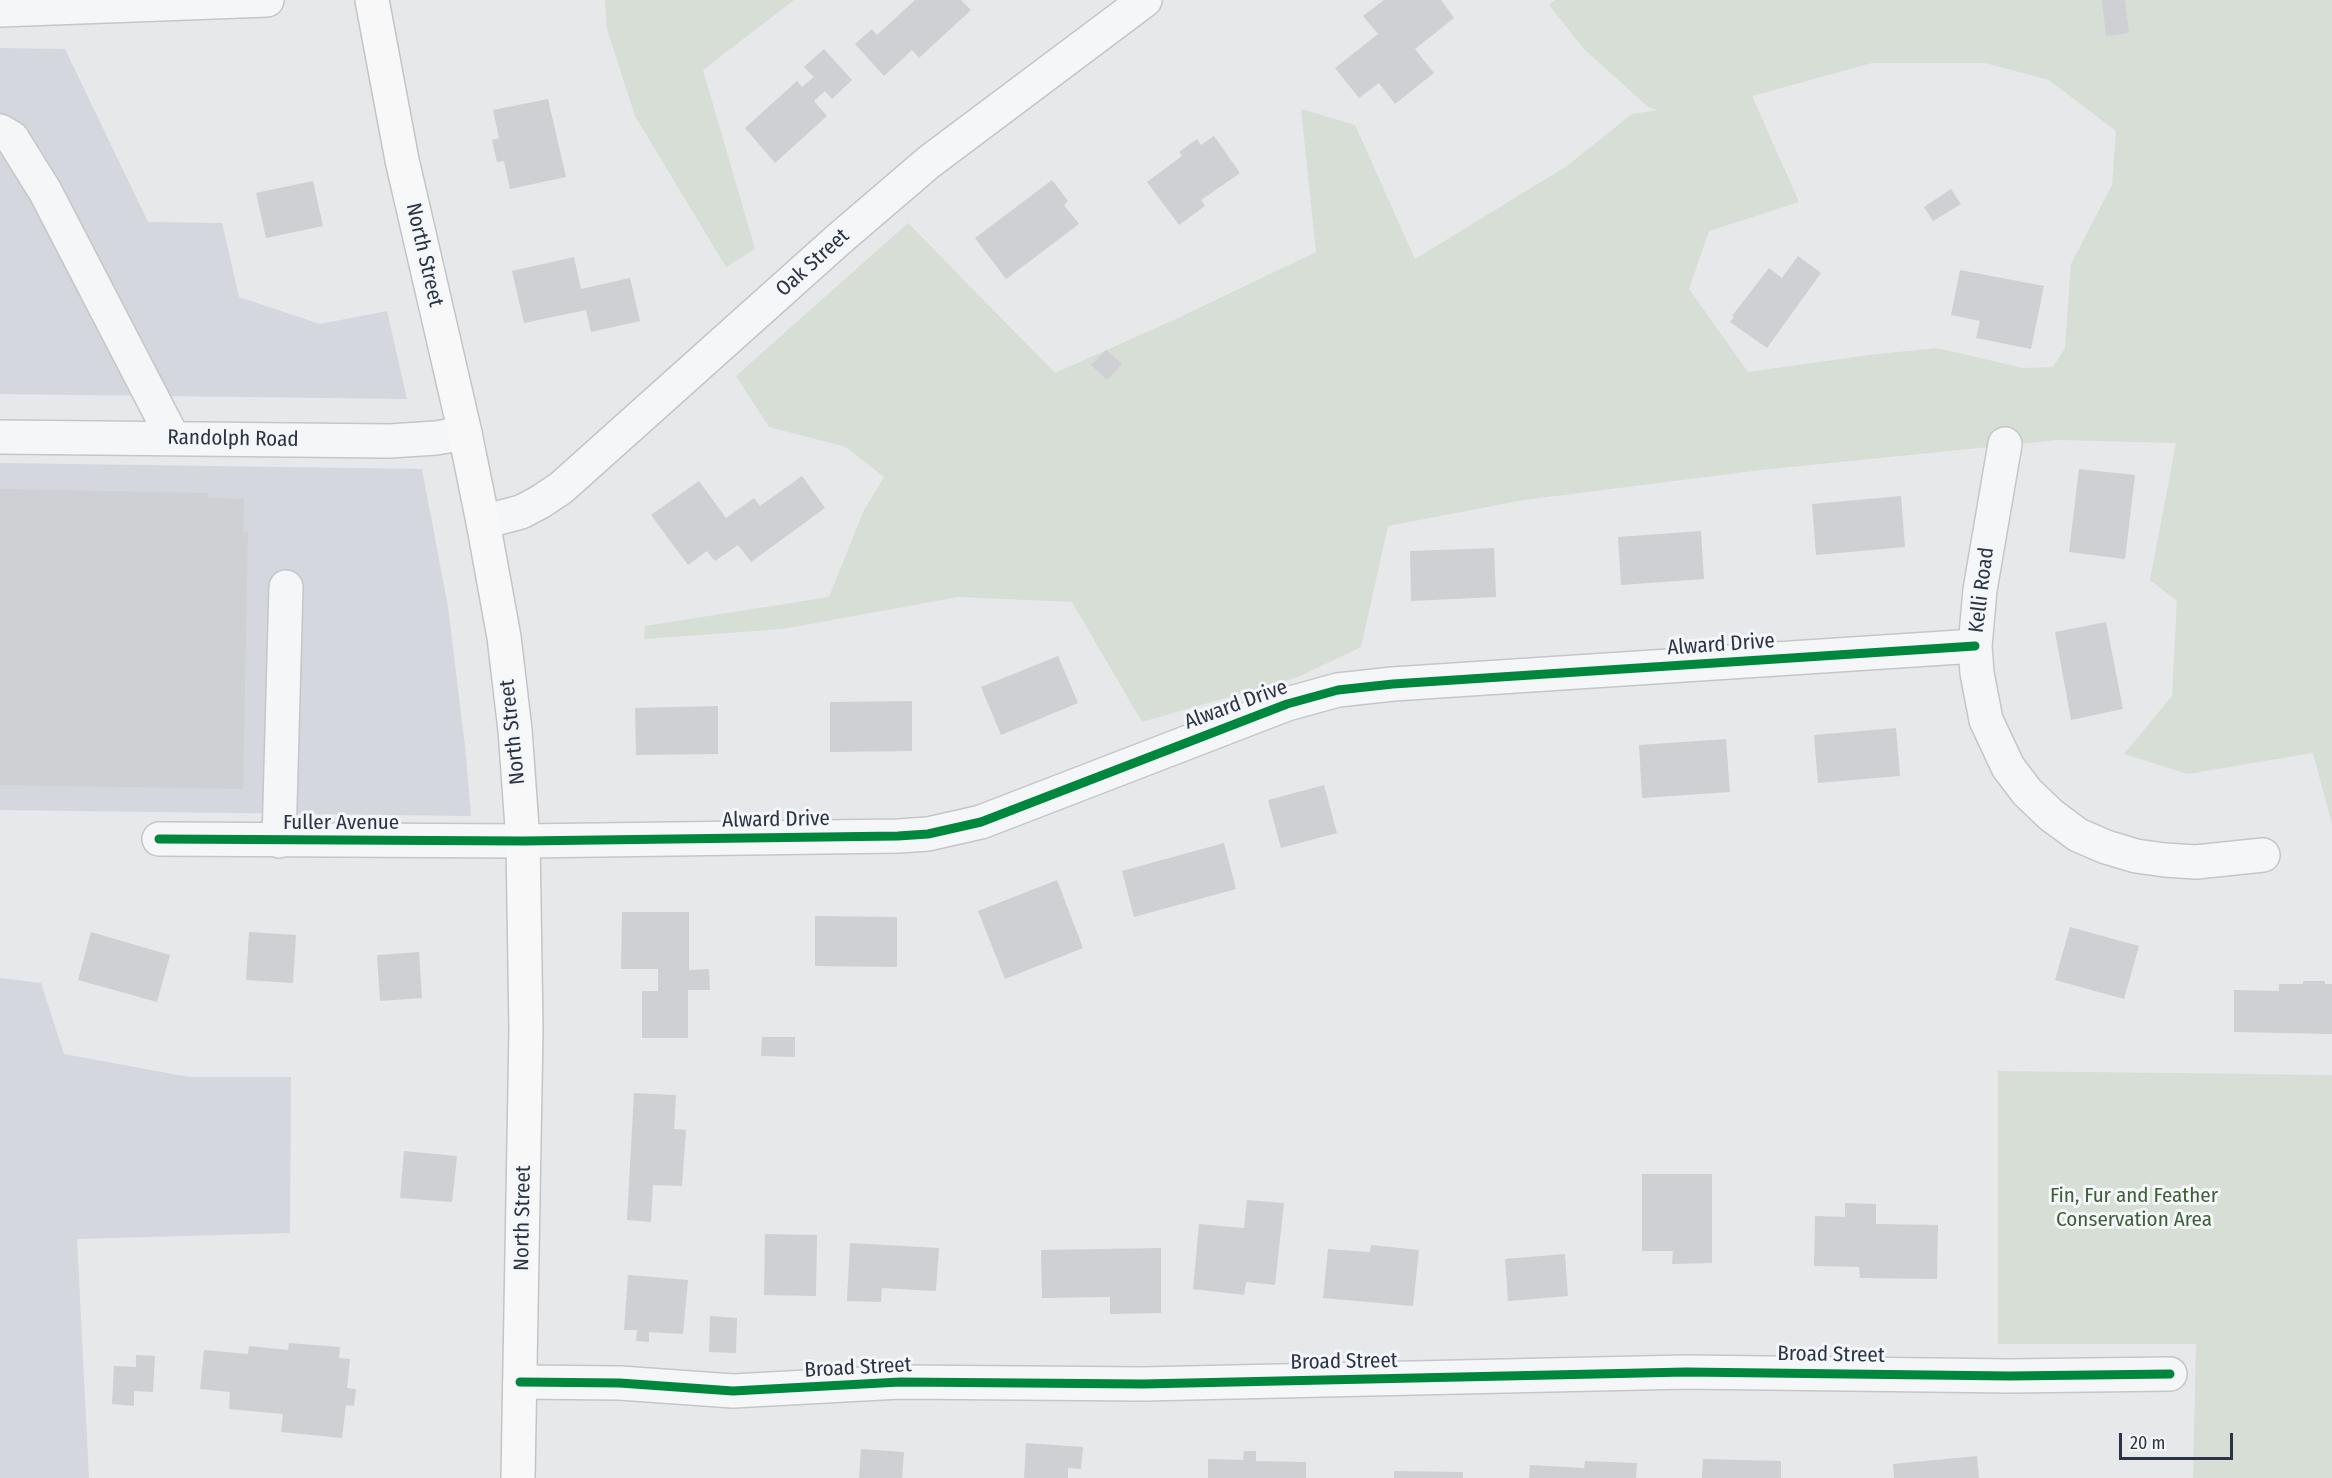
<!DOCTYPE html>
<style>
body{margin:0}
#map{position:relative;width:2332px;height:1478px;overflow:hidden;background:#e6e8ea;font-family:"Fira Sans Condensed",sans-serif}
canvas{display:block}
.scale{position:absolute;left:2119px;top:1433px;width:114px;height:27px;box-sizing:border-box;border:3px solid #2b3445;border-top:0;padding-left:8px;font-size:18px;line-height:21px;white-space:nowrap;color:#2b3445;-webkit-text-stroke:4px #f4f6f9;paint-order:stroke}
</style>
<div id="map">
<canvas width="2332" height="1478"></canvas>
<div class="scale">20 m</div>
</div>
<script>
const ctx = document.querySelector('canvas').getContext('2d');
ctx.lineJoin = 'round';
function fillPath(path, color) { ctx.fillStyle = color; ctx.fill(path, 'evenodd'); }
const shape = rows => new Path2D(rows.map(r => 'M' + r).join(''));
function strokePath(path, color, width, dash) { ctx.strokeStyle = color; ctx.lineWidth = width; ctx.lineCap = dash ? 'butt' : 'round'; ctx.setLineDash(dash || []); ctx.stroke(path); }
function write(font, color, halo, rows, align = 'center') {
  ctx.font = font + ' "Fira Sans Condensed",sans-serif'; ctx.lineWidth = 6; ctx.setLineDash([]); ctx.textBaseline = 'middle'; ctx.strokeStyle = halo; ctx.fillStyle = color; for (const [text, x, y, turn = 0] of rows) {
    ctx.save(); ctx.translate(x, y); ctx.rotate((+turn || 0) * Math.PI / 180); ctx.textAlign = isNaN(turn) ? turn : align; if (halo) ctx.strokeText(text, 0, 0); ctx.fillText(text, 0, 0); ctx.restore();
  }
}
const built = shape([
 [0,48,65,49,148,222,222,223,239,297,320,324,387,311,407,399,0,394],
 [0,463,422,469,448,607,465,746,471,816,0,810],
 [0,978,41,983,64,1054,189,1077,291,1077,290,1233,77,1239,89,1478,0,1478]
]);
const green = shape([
 [605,0,794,0,703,70,755,249,726,267,635,116,607,29],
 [1555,0,2332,0,2332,824,2313,753,2188,774,2124,754,2172,696,2177,601,2150,580,2176,443,2058,440,1761,470,1524,500,1388,526,1361,647,1298,677,1142,722,1072,602,958,597,782,629,644,639,645,626,829,597,864,510,884,477,846,447,769,427,736,376,908,223,1055,373,1176,319,1316,252,1301,109,1355,125,1415,259,1567,166,1632,114,1658,110,1648,107,1584,49,1549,5],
 [1872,63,1985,63,2049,80,2116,131,2112,185,2071,264,2065,348,2053,367,2023,368,1937,348,1869,355,1748,372,1689,289,1709,231,1799,202,1752,96],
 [1998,1071,2332,1075,2332,1478,2193,1478,2196,1344,1998,1344]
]);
const building = shape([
 [915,0,961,0,971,10,919,58,912,50,884,76,855,44,872,29,877,35],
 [1384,0,1441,0,1454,18,1415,49,1434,73,1395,104,1379,83,1359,98,1335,68,1378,34,1363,16],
 [2102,0,2125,0,2129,33,2106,36],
 [824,49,852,80,832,99,825,91,814,101,827,116,775,163,745,128,797,81,802,87,814,77,804,67],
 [548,99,566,177,510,189,504,161,497,162,492,140,499,138,493,110],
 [1214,136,1240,173,1201,200,1205,206,1179,225,1147,182,1182,156,1179,152,1197,139,1201,145],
 [1052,180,1068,201,1064,205,1079,224,1006,279,975,238],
 [313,181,323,226,266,238,256,193],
 [1951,189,1961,204,1933,221,1924,207],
 [1798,256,1821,273,1767,348,1730,322,1734,317,1732,316,1769,268,1782,278],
 [574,257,581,289,630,278,640,321,591,332,586,310,524,323,512,271],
 [1960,270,2044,286,2031,349,1976,338,1980,321,1951,315],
 [1106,350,1122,364,1107,380,1091,365],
 [2079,469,2135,475,2125,559,2069,552],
 [802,476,825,508,751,562,738,545,715,561,707,551,688,565,651,515,699,481,726,518,754,498,760,506],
 [0,489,208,493,208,498,244,499,243,533,248,532,243,789,0,785],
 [1901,496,1905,547,1816,555,1812,504],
 [1701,531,1704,579,1621,585,1618,537],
 [1494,548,1496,597,1411,601,1410,551],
 [2106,622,2123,709,2071,720,2055,632],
 [1058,656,1078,703,1001,735,981,687],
 [912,701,912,751,830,752,830,702],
 [718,706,718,754,636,755,635,708],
 [1896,728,1900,776,1818,783,1814,735],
 [1726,739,1730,792,1642,798,1639,745],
 [1324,785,1337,833,1281,848,1268,800],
 [1224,843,1236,889,1134,917,1122,871],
 [1057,880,1083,948,1005,979,978,911],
 [622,912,689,912,689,970,709,969,710,990,688,990,688,1038,642,1038,642,991,658,991,658,969,621,969],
 [815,916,897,917,897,967,815,966],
 [2070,927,2139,946,2124,999,2055,980],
 [91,932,170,955,157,1002,78,980],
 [249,932,296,935,293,983,246,980],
 [419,952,422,998,380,1001,377,955],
 [2303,981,2325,981,2325,984,2332,984,2332,1034,2234,1032,2234,990,2279,991,2279,984,2303,984],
 [762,1037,795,1037,795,1057,761,1056],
 [634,1093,676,1095,674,1129,686,1130,682,1186,653,1185,651,1222,627,1220],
 [404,1151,457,1156,452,1202,400,1198],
 [1642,1174,1712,1174,1712,1263,1672,1264,1673,1251,1642,1251],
 [1247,1200,1284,1203,1275,1285,1246,1282,1244,1295,1193,1289,1199,1224,1244,1228],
 [1845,1203,1876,1204,1876,1224,1938,1225,1937,1279,1860,1278,1859,1267,1814,1266,1815,1216,1845,1217],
 [765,1234,817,1235,816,1296,764,1295],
 [850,1243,939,1248,936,1291,882,1288,881,1302,847,1301],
 [1371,1245,1419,1250,1413,1306,1323,1298,1328,1249,1370,1252],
 [1161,1248,1161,1313,1110,1314,1110,1297,1042,1298,1041,1250],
 [1565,1254,1568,1296,1508,1301,1505,1259],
 [628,1275,688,1280,683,1334,649,1332,649,1342,636,1341,637,1330,624,1330],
 [710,1316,737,1318,736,1353,709,1352],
 [289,1343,340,1347,339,1358,350,1359,347,1388,356,1389,354,1406,346,1405,342,1438,281,1432,283,1414,229,1409,230,1392,200,1389,204,1350,248,1354,249,1346,288,1350],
 [136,1355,155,1356,153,1392,134,1391,134,1406,112,1404,114,1366,136,1367],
 [1026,1443,1083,1447,1081,1469,1068,1468,1068,1478,1024,1478],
 [861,1449,904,1452,902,1478,859,1478],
 [1244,1451,1256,1451,1256,1461,1306,1462,1306,1478,1208,1478,1208,1459,1243,1460],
 [1977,1456,1979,1478,1894,1478,1893,1464],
 [1703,1459,1781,1461,1781,1478,1702,1478],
 [1585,1461,1637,1463,1636,1478,1529,1478,1530,1465,1584,1468],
 [1394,1471,1463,1472,1463,1478,1394,1478]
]);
const minor = shape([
 [0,10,267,0],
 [0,131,12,138,45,191,173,438],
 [0,437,390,441,436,438,465,433],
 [2005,444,1980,590,1975,646,1977,673,1986,720,2008,767,2027,792,2051,815,2078,835,2106,847,2136,856,2165,860,2196,862,2263,855],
 [483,522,521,512,540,502,561,488,839,239,929,162,1145,0],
 [159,839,523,841,898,836,928,834,981,822,1287,704,1338,690,1393,684,1975,646],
 [279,841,286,587],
 [520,1382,620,1383,733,1391,900,1382,1143,1384,1686,1372,2010,1376,2170,1374]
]);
const major = shape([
 [372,0,402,160,465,433,483,522,504,637,515,730,523,841,526,1030,518,1478]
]);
const cycleway = shape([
 [159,839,523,841,898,836,928,834,981,822,1287,704,1338,690,1393,684,1975,646],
 [520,1382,620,1383,733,1391,900,1382,1143,1384,1686,1372,2010,1376,2170,1374]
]);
const streetNames = [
 ["North Street",424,255,77],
 ["Oak Street",813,263,-42],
 ["Randolph Road",233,439,1],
 ["Kelli Road",1982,590,-83],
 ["Alward Drive",1721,645,-4],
 ["Alward Drive",1236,705,-20],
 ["North Street",513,732,-96],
 ["Alward Drive",776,820,-1],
 ["Fuller Avenue",341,823],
 ["North Street",523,1218,-89],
 ["Broad Street",1831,1355,1],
 ["Broad Street",1344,1362,-1],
 ["Broad Street",858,1368,-3]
];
const parkNames = [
 ["Fin, Fur and Feather",2134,1196],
 ["Conservation Area",2134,1220]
];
fillPath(built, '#d4d7dd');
fillPath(green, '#d6ded6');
fillPath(building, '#ced0d3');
strokePath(minor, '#c4c6c8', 36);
strokePath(major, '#c2c5c8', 36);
strokePath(minor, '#f5f6f7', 33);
strokePath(major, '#f8f8f8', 33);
strokePath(cycleway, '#00873e', 9);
write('21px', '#2b3445', '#f4f6f9', streetNames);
write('21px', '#3f6138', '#f4f6f9', parkNames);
</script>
